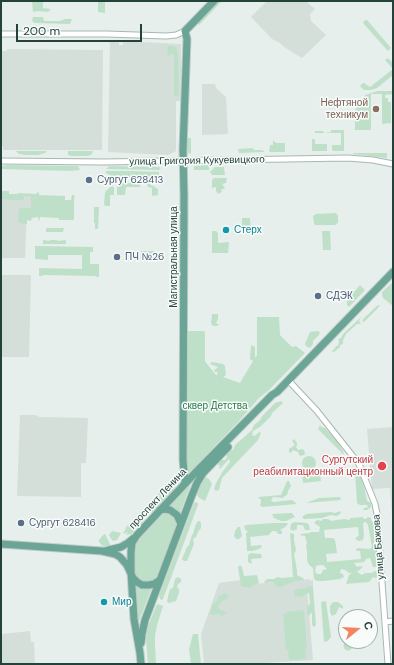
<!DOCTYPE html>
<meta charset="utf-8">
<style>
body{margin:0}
#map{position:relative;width:394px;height:665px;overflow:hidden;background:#e6efeb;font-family:"DM Sans",sans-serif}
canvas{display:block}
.frame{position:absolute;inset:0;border:2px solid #24423a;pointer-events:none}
.north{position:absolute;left:338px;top:609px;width:40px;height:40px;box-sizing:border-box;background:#f7fbf9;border:1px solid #a3b1ad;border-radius:50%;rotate:72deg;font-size:11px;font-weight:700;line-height:16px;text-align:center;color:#24423a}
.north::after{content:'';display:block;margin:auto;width:14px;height:18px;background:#f4845f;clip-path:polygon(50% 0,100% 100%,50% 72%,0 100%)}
.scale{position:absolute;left:16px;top:24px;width:126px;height:18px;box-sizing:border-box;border:2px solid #24423a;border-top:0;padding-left:5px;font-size:12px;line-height:14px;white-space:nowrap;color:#24423a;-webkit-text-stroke:3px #f7fbf9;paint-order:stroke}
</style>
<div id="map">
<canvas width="394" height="665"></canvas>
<div class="frame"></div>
<div class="north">С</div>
<div class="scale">200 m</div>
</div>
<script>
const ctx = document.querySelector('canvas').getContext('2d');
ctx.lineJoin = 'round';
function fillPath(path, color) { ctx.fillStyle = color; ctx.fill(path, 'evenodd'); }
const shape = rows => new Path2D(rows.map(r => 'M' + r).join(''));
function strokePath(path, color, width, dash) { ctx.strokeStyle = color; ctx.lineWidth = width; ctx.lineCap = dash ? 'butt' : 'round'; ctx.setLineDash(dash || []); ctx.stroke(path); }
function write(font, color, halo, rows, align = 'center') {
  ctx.font = font + ' "DM Sans",sans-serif'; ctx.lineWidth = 3; ctx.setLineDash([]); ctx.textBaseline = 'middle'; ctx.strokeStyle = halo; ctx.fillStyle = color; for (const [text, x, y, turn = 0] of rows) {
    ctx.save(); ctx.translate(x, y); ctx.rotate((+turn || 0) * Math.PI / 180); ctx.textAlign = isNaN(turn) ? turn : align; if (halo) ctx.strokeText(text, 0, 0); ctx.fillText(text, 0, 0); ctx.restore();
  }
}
const built = shape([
 [267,1,306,1,315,9,310,14,311,21,326,35,302,58,284,47,280,43,272,39,251,17],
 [110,41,119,41,119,45,123,45,123,41,181,44,181,101,176,101,176,151,168,155,108,152],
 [7,49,103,50,102,150,3,150,3,146,1,146,1,51,7,51],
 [202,84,215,84,216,88,226,97,228,134,202,135],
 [1,194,32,194,32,210,27,210,25,258,1,258],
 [1,275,31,275,29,357,1,357],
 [20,415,36,415,39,417,88,418,86,463,81,463,81,497,17,496],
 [393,427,393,532,390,488,372,489,367,429],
 [310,579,310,581,313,580,313,587,307,588,313,660,247,664,204,664,201,634,219,583,241,580,242,585],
 [30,631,31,642,34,642,35,664,1,664,2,634]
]);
const green = shape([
 [32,1,43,1,43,8,51,9,48,12,38,11,33,12],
 [98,1,105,1,105,13,98,12],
 [219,1,222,1,199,25,197,22],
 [33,17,43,17,44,21,60,21,65,19,72,19,70,24,35,23,32,21],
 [365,20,367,20,391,48,388,51,363,23],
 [168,46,174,46,176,48,178,53,179,93,178,96,175,97,174,95,174,58,173,53,168,56,167,51],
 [388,58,393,63,393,75,377,88,371,90,364,90,360,86,363,83,364,83,370,87,393,69,385,60],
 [378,91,393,91,393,94,385,95,385,98,388,98,388,102,391,102,391,123,382,124,382,94,371,94,371,130,355,130,355,110,365,95],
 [331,130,344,130,344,151,334,151,332,150,332,145,341,145,341,133,315,133,315,131,323,131,324,133,331,132],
 [185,138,191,138,191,154,188,153,186,147],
 [312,139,315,139,315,144,327,144,327,151,312,151],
 [273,140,276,143,285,143,285,152,269,152,270,145,273,145],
 [253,148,254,150,261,150,264,151,264,152,239,153,238,149],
 [16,151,47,151,45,153,38,155,26,155,19,154],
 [68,151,93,151,92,154,88,156,73,156,68,155],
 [353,153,387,153,387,158,353,154],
 [8,165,78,166,80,170,69,171,1,169,1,166],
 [209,165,209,170,194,170,194,166],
 [110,166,159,167,161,168,159,170,106,169,108,167],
 [215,167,224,167,225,175,212,175,210,172],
 [106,171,131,171,130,177,127,178,126,181,121,181,117,177,115,176,112,177,106,173],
 [131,171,159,172,159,178,157,179,155,177,151,176,148,177,147,181,135,181,134,177,131,176],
 [214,178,227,178,226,183,222,184,225,188,221,190,222,192,218,194,216,191,216,187,212,188,212,180],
 [120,183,140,183,140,187,126,187,125,195,117,195,117,187,120,185],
 [148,183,158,189,158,195,152,196,152,188,148,187,147,185],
 [111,186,114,187,114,195,110,195,110,206,106,206,104,205,105,192],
 [1,191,9,191,9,194,18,194,18,193,36,194,38,192,39,193,39,195,65,196,65,200,71,200,72,195,74,195,75,197,74,198,74,220,59,220,59,218,57,218,57,214,57,218,40,217,39,222,38,217,32,218,31,221,27,220,27,224,20,223,18,221,19,209,21,208,31,208,31,196,24,196,24,200,15,200,15,198,14,200,1,199],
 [94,207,99,207,98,229,95,229,95,223,94,223],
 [336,213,338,216,338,222,336,225,315,225,314,223,313,216,316,214],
 [242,218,250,218,251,231,242,231],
 [46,228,64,228,63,232,46,232],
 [212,231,216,231,218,233,218,243,229,242,228,253,212,253],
 [322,231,330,231,331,250,323,250],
 [43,240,50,241,50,240,57,240,57,241,66,240,66,244,43,244],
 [35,246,93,247,93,252,90,252,90,264,99,264,99,277,97,277,96,276,43,275,42,276,39,276,39,268,82,269,82,255,48,255,48,260,37,259,35,259],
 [141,251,154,251,154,261,141,261],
 [393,282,393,306,383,298,382,295,382,292],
 [360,285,365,290,349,307,347,305,347,300,348,298,347,292,355,291],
 [378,305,380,305,377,309,364,322,362,321,364,318],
 [212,314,218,314,218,319,216,323,217,324,219,324,217,326,213,326,211,323,212,315],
 [257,317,279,317,280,335,292,347,296,346,305,353,268,391,259,398,239,421,190,472,186,472,186,332,189,331,204,331,205,333,205,361,207,364,216,375,218,374,217,372,215,372,214,370,216,369,218,367,210,364,212,362,223,364,225,366,226,375,223,377,240,383,253,361,250,359,251,345,255,347,255,358,257,355],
 [361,317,359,321,361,324,357,324,346,334,343,340,343,344,340,345,340,347,334,352,332,352,333,350,335,348,336,346,338,346,339,342,338,339,341,338,343,334],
 [317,331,320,332,319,335,313,341,313,344,311,347,309,348,306,346,305,344,310,332],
 [281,401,283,403,272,413,271,416,260,427,253,431,252,435,255,436,259,432,261,433,258,440,222,478,219,490,216,491,214,489,216,483,223,471,230,462,229,459,220,469,219,466,220,465,218,465,217,463,221,460,225,460,227,457,226,454,230,450,233,450,235,445,252,430,254,425,260,420,262,416,275,403],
 [320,425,321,427,325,428,336,440,343,451,344,455,318,429],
 [294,439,297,443,297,445,296,447,298,450,302,449,304,450,305,453,304,455,300,456,298,452,293,450,291,453,289,452,289,449,295,445,292,441],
 '302 463a7 7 0 1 1 14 0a7 7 0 1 1-14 0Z',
 [320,472,321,481,303,483,302,474],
 [355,472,359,472,362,477,367,501,371,503,371,507,367,510,363,510,364,508,368,507,367,505,360,505,357,503],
 [199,473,191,484,180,513,169,507,169,505],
 [206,477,209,479,212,484,205,501,198,497,197,494,200,486],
 [287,481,289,481,291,486,288,491,287,495,282,498,273,497,271,501,274,502,292,500,297,504,262,507,260,505,261,503,261,500,258,497,281,495],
 [173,483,176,486,173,491,153,512,147,514,143,516,145,520,131,534,126,535,128,532,123,534,127,526,167,484],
 [340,497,341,500,306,503,311,501,319,498],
 [196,502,198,503,198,505,163,599,162,600,160,599,159,595,194,503],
 [340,511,341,513,337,516,331,515,322,518,304,519,302,517,306,514,331,512,335,513],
 [165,513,169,514,176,519,177,523,175,530,157,576,152,582,144,582,137,579,135,574,134,549,135,545,137,540,162,514],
 [292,513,295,517,286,521,281,521,274,518,272,514],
 [363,517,364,519,366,519,368,517,371,518,371,520,374,524,375,539,374,542,376,548,377,566,375,567,373,567,370,558,366,559,364,562,354,563,357,567,360,566,363,567,357,572,362,575,365,573,372,573,377,570,378,576,376,578,373,577,369,582,346,584,349,575,352,573,349,573,345,570,341,569,340,573,343,574,344,577,340,579,323,581,317,581,314,579,313,568,309,565,307,560,307,551,306,546,307,543,305,536,300,535,301,534,310,533,310,532,319,532,320,527,314,523,317,520,321,521,323,519,328,519,332,521,336,520,345,519,349,520,351,518],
 [366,522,368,525,372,547,370,549,357,548,356,551,360,551,361,559,327,562,326,554,337,553,336,546,335,540,333,538,325,538,324,530,358,527,359,535,355,539,359,541,363,540,364,536,363,523],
 [320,565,323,565,327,569,323,570,321,574,317,574,315,571,316,566],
 [198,521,200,521,201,524,201,528,198,532,196,537,193,539,194,544,187,561,185,561,182,560,183,556,184,554,187,547,189,545,192,535,194,532,194,530,196,524],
 [294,522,307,523,309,525,310,530,305,530,303,525,297,525,297,529,293,531,290,529,291,524],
 [273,523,287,523,288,524,285,527,280,530,282,531,282,534,278,534,276,531,272,531,269,535,250,537,251,546,262,545,261,548,256,550,252,551,247,551,246,533,248,532,245,529,244,526,246,525],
 [238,527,240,527,242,536,239,539,236,539,234,536,235,531],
 [112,531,121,533,117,540,113,541,112,540,109,535],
 [290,533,294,534,294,540,296,550,294,555,295,559,297,571,297,575,303,578,304,580,295,581,281,587,277,587,273,582,265,583,264,582,267,579,274,579,277,577,282,578,293,577],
 [105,534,111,546,103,546,99,542,99,540,103,535],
 [251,553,261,554,262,558,251,559,252,564,248,562,248,555],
 [240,565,242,567,244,576,257,575,259,583,254,585,250,588,241,586,238,567],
 [178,577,181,579,181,582,178,584,177,587,179,589,179,593,176,601,169,603,167,602,168,596,170,589,173,588,175,579],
 [136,586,149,589,151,590,138,624,135,587],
 [308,586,313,587,316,625,314,627,312,625,312,613,311,613,309,616,307,613,307,606,310,604,309,593,301,597,295,596,294,591,298,589,307,588],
 [222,594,225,594,228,595,227,599,224,600,220,603,218,607,220,610,223,610,226,613,224,615,221,616,219,614,211,615,210,613,213,604,217,601,218,596,221,596],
 [326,601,331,637,328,641,324,642,321,602],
 [333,602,338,602,343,606,343,609,339,607,336,614,332,616,330,612,330,606],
 [158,604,163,606,157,625,155,636,155,645,156,664,148,664,146,638,148,626,156,606],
 [304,610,307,649,305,649,306,659,289,660,288,650,286,650,283,615,287,612],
 [193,634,198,634,201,664,191,664,189,649],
 '343.5 646a4.5 4.5 0 1 1 9 0a4.5 4.5 0 1 1-9 0Z'
]);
const minor = shape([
 [1,34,107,34,166,36,176,35,185,31],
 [1,161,104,162,348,158,373,160,393,164],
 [288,380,317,411,359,464,375,504,377,514,388,664],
 [385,622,393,621]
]);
const major = shape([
 [185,483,183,460,184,196,183,149,187,39,185,31,214,1],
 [160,510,165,509,170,510,177,515,181,524],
 [1,544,102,551,115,554,120,557,127,565,133,578,137,582,142,585,149,585,154,584,160,580],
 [105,551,121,547,128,543,134,538],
 [141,643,142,634,145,620,192,495,197,483,203,473,228,447],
 [141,664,140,653,134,619,131,572,131,552,132,543,137,535,196,472,272,395,277,392,393,272]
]);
const markers = [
 [376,109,4,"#8d6e63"],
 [89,180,4,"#5c6f8a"],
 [226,230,4,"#0f9aa8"],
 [117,257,4,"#5c6f8a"],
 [318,296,4,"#5c6f8a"],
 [382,466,5,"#e0444e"],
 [21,523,4,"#5c6f8a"],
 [104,602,4,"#0f9aa8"]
];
const educationNames = [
 ["Нефтяной",368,103],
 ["техникум",368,115]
];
const streetNames = [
 ["улица Григория Кукуевицкого",197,161,-1],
 ["Магистральная улица",174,257,-90],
 ["проспект Ленина",158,499,-47],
 ["улица Бажова",379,547,-94]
];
const serviceNames = [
 ["Сургут 628413",97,180],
 ["ПЧ №26",125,257],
 ["СДЭК",326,296],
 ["Сургут 628416",29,523]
];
const cultureNames = [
 ["Стерх",234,230],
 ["Мир",112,602]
];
const parkNames = [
 ["сквер Детства",215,406]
];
const healthNames = [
 ["Сургутский",373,460],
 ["реабилитационный центр",373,472]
];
fillPath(built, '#d4dfda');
fillPath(green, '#bfe0c8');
strokePath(minor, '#a8b8b2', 7);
strokePath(major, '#c2cac8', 9);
strokePath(minor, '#fff', 5);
strokePath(major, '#6aa596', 7);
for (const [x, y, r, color] of markers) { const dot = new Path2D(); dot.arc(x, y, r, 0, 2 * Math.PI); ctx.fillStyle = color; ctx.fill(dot); strokePath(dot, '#f7fbf9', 1.5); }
write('10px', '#785e54', '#f7fbf9', educationNames, 'right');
write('10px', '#24423a', '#f7fbf9', streetNames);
write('10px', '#4e5e75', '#f7fbf9', serviceNames, 'left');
write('10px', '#0d838f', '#f7fbf9', cultureNames, 'left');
write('10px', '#2d7a4b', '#f7fbf9', parkNames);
write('10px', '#be3a42', '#f7fbf9', healthNames, 'right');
</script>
